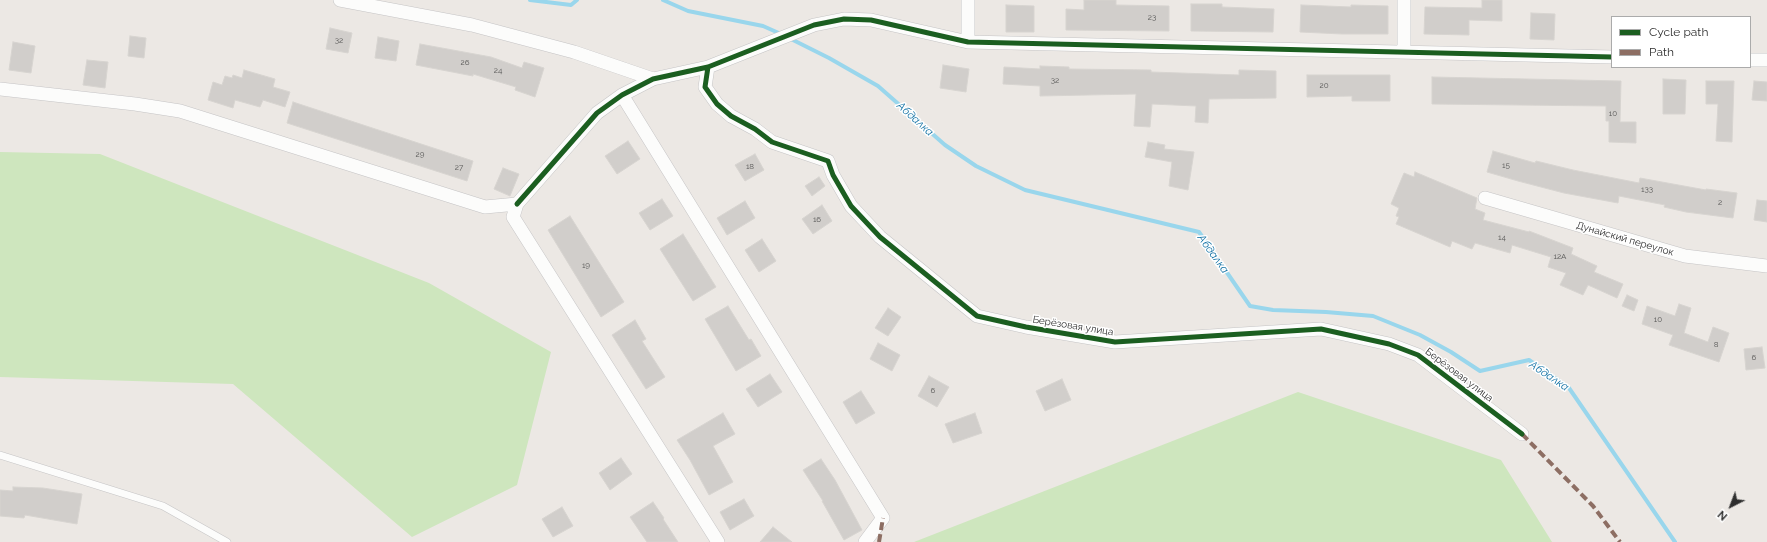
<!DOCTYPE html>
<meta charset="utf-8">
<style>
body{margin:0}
#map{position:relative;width:1767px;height:542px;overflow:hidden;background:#ece8e4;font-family:Raleway,sans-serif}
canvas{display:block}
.legend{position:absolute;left:1611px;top:16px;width:140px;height:52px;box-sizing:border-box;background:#fff;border:1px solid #ababab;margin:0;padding:5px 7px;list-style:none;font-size:12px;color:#2e2e2e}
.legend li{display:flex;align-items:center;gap:8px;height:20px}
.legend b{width:20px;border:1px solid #ababab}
.north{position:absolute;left:1711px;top:486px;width:40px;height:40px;-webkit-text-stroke:3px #fff;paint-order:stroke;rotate:222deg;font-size:11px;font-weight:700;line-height:16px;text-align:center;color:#2e2e2e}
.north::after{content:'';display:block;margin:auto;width:14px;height:18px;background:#2e2e2e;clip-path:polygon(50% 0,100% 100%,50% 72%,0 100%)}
</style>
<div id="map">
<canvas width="1767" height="542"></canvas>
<ul class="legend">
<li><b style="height:5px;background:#1b5e20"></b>Cycle path</li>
<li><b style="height:5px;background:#8d6e63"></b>Path</li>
</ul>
<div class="north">N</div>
</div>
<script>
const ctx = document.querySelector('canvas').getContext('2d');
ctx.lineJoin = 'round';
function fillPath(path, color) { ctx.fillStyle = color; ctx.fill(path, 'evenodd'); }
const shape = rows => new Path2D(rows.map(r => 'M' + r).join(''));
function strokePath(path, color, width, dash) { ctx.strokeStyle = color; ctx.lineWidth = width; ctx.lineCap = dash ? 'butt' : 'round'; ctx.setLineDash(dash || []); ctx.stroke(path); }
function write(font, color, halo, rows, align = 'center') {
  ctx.font = font + ' Raleway,sans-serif'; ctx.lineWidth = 3; ctx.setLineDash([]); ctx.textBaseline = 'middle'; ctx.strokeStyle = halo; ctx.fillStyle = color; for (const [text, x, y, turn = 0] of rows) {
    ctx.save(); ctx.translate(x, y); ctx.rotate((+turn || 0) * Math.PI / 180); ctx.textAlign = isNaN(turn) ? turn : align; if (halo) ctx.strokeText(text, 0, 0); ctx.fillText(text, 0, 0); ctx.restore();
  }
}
const green = shape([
 [0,152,100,154,429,283,551,352,517,485,412,537,233,384,0,377],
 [1298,392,1501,460,1552,542,914,542]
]);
const stream = shape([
 [530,0,571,5,577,0],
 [663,0,688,11,763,26,781,34],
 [789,38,829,58,878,86,945,145,976,166,1025,190,1199,232,1250,306,1273,310,1326,312,1373,316,1420,335,1451,352,1480,371,1529,360,1569,388,1675,542]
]);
const building = shape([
 [1084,0,1116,0,1116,5,1169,6,1169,31,1066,30,1066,9,1084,10,1084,0],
 [1482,0,1502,0,1502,21,1469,20,1469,35,1424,34,1425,7,1482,8,1482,0],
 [1191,4,1222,4,1222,7,1274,9,1273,32,1191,31,1191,4],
 [1006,5,1034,6,1034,32,1006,32,1006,5],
 [1301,5,1351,7,1351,5,1388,6,1388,34,1342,34,1300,32,1301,5],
 [1531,13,1555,14,1554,40,1530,39,1531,13],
 [330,28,352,33,348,53,326,49,330,28],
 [130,36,146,38,144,58,128,56,130,36],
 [378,37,399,41,396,61,375,58,378,37],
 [13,42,35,46,31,73,9,70,13,42],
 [420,44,491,57,522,68,524,62,544,68,535,97,515,90,516,87,473,74,473,76,416,65,420,44],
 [87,60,108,62,105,88,83,85,87,60],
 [943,65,969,69,966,92,940,88,943,65],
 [1040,66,1069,67,1069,69,1151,70,1151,72,1239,75,1239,70,1276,71,1276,98,1209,99,1208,123,1195,122,1196,106,1152,104,1150,127,1134,126,1136,94,1040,96,1040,86,1003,84,1004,67,1040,69,1040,66],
 [244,70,275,79,273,87,290,92,285,107,263,100,260,107,235,100,233,108,208,100,213,82,222,85,225,76,232,78,233,75,242,78,244,70],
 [1307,75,1390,75,1390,101,1352,101,1352,96,1307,97,1307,75],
 [1432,77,1621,81,1620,122,1636,122,1636,143,1609,142,1609,121,1606,121,1606,106,1432,104,1432,77],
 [1663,79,1686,80,1685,114,1663,114,1663,79],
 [1706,81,1734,81,1732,142,1716,141,1718,104,1706,104,1706,81],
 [1754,81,1767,82,1767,101,1752,100,1754,81],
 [293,102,473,161,467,181,287,123,293,102],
 [628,141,640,159,617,174,605,156,628,141],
 [1148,142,1165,145,1164,149,1194,152,1188,190,1169,186,1172,162,1145,157,1148,142],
 [1493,151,1535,163,1536,161,1573,170,1639,183,1640,178,1706,190,1706,189,1737,193,1733,218,1686,212,1664,207,1665,205,1619,196,1618,203,1564,193,1518,181,1487,172,1493,151],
 [755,154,764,170,745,181,735,165,755,154],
 [503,168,519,174,510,196,494,189,503,168],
 [1415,172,1477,198,1475,209,1485,213,1483,220,1529,232,1529,231,1573,248,1571,254,1597,266,1594,272,1623,284,1617,298,1588,285,1583,295,1560,285,1566,273,1548,267,1551,257,1512,245,1510,253,1475,243,1472,249,1452,241,1450,247,1396,224,1399,217,1396,216,1399,208,1391,204,1404,173,1414,177,1415,172],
 [819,177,825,186,812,196,805,186,819,177],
 [662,199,673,216,650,230,639,213,662,199],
 [1757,200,1767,201,1767,222,1754,220,1757,200],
 [745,201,755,218,727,235,717,218,745,201],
 [822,205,832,221,813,234,802,219,822,205],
 [570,216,624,302,601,317,548,230,570,216],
 [683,234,716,287,693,301,660,249,683,234],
 [762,239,776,261,759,272,745,250,762,239],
 [1627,295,1638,300,1634,311,1622,306,1627,295],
 [1679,304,1691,308,1684,333,1708,342,1713,327,1729,333,1719,362,1669,345,1673,335,1642,324,1647,306,1675,316,1679,304],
 [728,306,749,340,751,339,761,356,736,371,705,319,728,306],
 [888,308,901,317,888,336,875,328,888,308],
 [635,320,646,339,642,341,665,377,646,389,612,335,635,320],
 [878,343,900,355,892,371,870,359,878,343],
 [1762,347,1765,368,1746,370,1744,349,1762,347],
 [770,374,782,392,758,407,746,389,770,374],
 [929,376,949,387,937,407,918,396,929,376],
 [1062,379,1071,400,1045,411,1036,391,1062,379],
 [861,391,875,413,856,424,843,402,861,391],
 [723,413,735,434,713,446,733,482,709,495,690,460,677,440,723,413],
 [975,413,982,433,953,443,945,424,975,413],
 [621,458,632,474,610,490,599,473,621,458],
 [821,459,835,480,862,530,844,540,822,501,823,501,803,470,821,459],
 [13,487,43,488,82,494,77,524,25,515,24,518,0,516,0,490,13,491,13,487],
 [744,499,754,516,730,530,720,512,744,499],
 [653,502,664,518,663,519,678,542,647,542,630,517,653,502],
 [562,507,573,526,553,537,542,519,562,507],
 [773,527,792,542,760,542,773,527]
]);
const service = shape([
 [0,455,163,506,227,542]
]);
const minor = shape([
 [340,0,472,25,574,52,653,79],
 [968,0,968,42],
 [1404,0,1404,52],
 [1750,60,1767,60],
 [708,67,705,87,717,104,731,116,755,129,772,142,828,161,833,175,851,206,880,237,977,316,1026,327,1115,342,1321,329,1389,344,1418,355,1522,434],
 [0,89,135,104,180,111,485,207,517,204,513,217,718,542],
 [622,95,883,518,865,542],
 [1485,198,1685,256,1767,266],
 [517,204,597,113,622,95,653,79,708,67,814,25,844,19,871,20,968,42,1612,57]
]);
const quiet = shape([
 [1522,434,1593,506,1620,542],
 [879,542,883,518]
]);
const cycleway = shape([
 [708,67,705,87,717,104,731,116,755,129,772,142,828,161,833,175,851,206,880,237,977,316,1026,327,1115,342,1321,329,1389,344,1418,355,1522,434],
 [517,204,597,113,622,95,653,79,708,67,814,25,844,19,871,20,968,42,1612,57]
]);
const numberNames = [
 ["23",1152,18],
 ["32",339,41],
 ["26",465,63],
 ["24",498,71],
 ["32",1055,81],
 ["20",1324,86],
 ["10",1613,114],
 ["29",420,155],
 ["15",1506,166],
 ["18",750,167],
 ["27",459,168],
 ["133",1647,190],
 ["2",1720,203],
 ["16",817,220],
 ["14",1502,238],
 ["12А",1560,257],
 ["19",586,266],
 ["10",1658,320],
 ["8",1716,345],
 ["6",1754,358],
 ["6",933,391]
];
const streetNames = [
 ["Дунайский переулок",1625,239,16],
 ["Берёзовая улица",1073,326,9],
 ["Берёзовая улица",1459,375,37]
];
const waterNames = [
 ["Абдалка",915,119,42],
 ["Абдалка",1213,254,54],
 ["Абдалка",1549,376,34]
];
fillPath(green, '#cee6be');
strokePath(stream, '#99d6ec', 4);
fillPath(building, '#d1cecb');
strokePath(building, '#d7d4d0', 1);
strokePath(service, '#c5c4c5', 8);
strokePath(minor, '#c5c4c5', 14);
strokePath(service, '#fcfcfb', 7);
strokePath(minor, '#fcfcfb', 13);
strokePath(quiet, '#8d6e63', 4, [8, 4]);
strokePath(cycleway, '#1b5e20', 5);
write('8px', '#585857', null, numberNames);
write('10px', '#2e2e2e', '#fff', streetNames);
write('italic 11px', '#0d6fa3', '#fff', waterNames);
</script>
